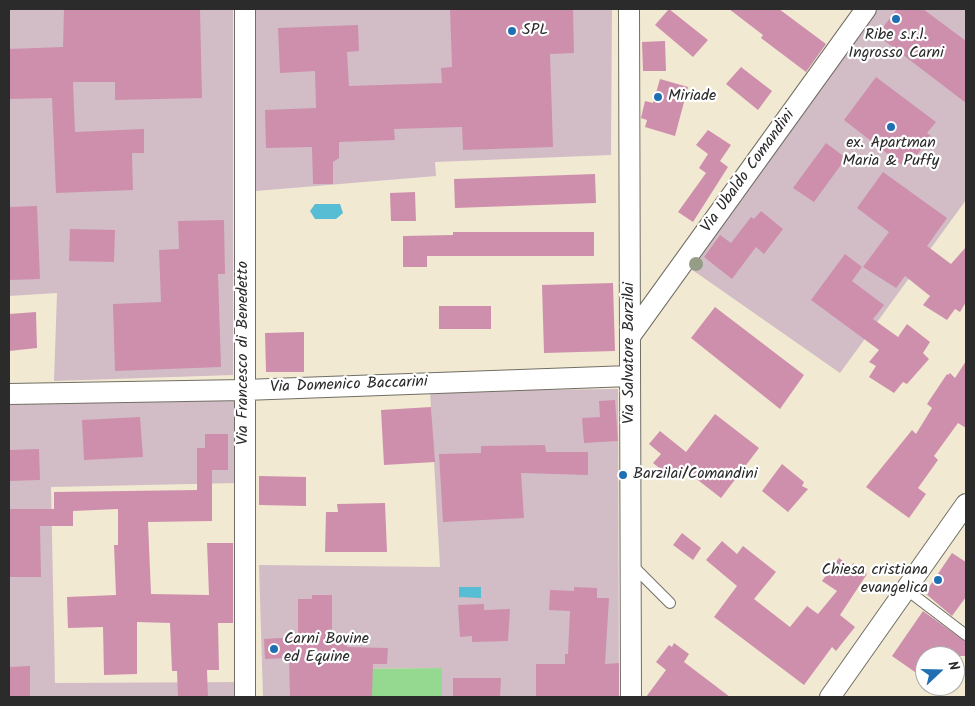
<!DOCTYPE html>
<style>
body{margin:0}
#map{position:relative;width:975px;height:706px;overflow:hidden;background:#f2e9d2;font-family:Kalam,sans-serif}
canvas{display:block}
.frame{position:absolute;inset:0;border:10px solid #2b2b2b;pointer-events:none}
.north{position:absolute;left:915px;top:646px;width:50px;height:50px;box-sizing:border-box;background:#fff;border:1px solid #aaa;border-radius:50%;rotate:69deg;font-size:14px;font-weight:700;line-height:20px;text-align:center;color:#2b2b2b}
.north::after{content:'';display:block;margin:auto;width:18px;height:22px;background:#1f6fb2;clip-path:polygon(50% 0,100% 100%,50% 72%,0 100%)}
</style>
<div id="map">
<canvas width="975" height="706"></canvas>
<div class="frame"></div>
<div class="north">N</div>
</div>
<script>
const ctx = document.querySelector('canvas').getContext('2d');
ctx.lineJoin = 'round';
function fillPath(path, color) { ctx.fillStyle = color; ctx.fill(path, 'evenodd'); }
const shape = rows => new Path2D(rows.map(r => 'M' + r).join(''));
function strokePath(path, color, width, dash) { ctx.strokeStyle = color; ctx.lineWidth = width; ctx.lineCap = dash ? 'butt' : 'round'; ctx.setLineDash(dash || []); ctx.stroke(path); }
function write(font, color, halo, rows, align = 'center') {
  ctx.font = font + ' Kalam,sans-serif'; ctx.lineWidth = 4.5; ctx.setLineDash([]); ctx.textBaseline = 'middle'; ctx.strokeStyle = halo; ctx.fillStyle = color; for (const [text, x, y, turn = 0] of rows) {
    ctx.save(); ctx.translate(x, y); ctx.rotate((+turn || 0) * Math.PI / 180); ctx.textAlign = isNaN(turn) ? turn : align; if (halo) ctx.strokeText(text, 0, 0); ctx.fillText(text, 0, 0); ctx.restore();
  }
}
const industrial = shape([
 [9,9,233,9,233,375,54,381,57,293,9,296],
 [256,9,612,9,611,155,435,162,436,176,256,191],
 [876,9,966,9,966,200,840,373,691,269],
 [618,389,619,697,442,697,441,668,359,669,359,697,263,697,259,565,440,567,430,391],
 [237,399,238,483,51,487,55,683,240,682,239,697,9,697,9,403]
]);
const green = shape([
 [442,668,442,697,372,697,372,681,362,681,362,697,359,697,359,669]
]);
const water = shape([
 [315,204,340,204,343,213,336,219,315,219,310,211],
 [459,587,481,587,481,598,459,597]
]);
const building = shape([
 [64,9,200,9,202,98,115,100,115,82,73,82,75,132,144,129,144,153,132,153,133,190,56,193,52,98,9,99,9,49,63,47],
 [450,9,573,9,574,53,550,54,553,147,463,150,462,127,394,129,395,140,339,142,339,158,333,162,333,184,313,184,312,147,266,148,265,110,316,108,315,71,280,73,278,28,358,25,359,51,347,52,349,86,442,83,441,68,452,67],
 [669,9,708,40,693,57,655,25],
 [729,9,779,9,826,44,806,72,761,38,763,35],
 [897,9,923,9,966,41,966,103,877,35],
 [665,41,666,71,643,71,642,42],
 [741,67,772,91,758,110,726,84],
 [876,77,936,122,927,133,931,136,917,155,912,152,902,165,844,120],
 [660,79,688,87,675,136,645,127,647,120,641,118,645,101,653,103],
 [708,130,731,145,720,161,728,167,693,222,678,212,706,173,699,168,708,154,696,145],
 [826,143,846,158,814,202,793,188],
 [883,172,947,218,927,246,951,264,966,247,966,302,960,312,955,309,947,320,923,305,930,296,905,276,896,288,863,267,889,232,857,208],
 [595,174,596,203,455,208,454,179],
 [415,192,416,221,391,221,390,193],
 [37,206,40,279,9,280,9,207],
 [761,211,783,229,764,254,756,247,732,279,704,257,720,235,731,243,751,217,754,219],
 [224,220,225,274,218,274,221,367,115,371,113,304,161,302,159,250,179,249,178,221],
 [70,229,115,230,114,262,69,261],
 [453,232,594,232,594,256,427,256,427,267,403,267,403,236,453,235],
 [845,254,862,267,852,281,884,305,873,319,898,337,907,324,930,342,923,353,929,359,907,384,903,382,894,393,869,377,876,366,869,362,879,350,811,300],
 [613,283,615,351,544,353,542,285],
 [439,306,491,306,491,329,439,329],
 [715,307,804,375,780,409,691,338],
 [36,312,37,348,9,351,9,314],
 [304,332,304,372,266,372,265,333],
 [966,361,966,428,958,423,934,456,938,460,918,488,926,494,909,518,866,487,912,430,916,434,932,408,927,404,947,374,948,375,950,373,955,378],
 [615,400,618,441,584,443,582,418,600,417,599,401],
 [431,407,435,462,384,465,381,410],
 [715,414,759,448,721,498,681,467,672,478,653,463,661,454,649,444,660,431,686,452],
 [140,417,143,457,84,460,82,420],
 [205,434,228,434,228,470,212,470,212,521,148,522,151,594,209,595,207,543,233,543,233,623,218,623,219,670,207,670,208,697,178,697,177,671,172,671,170,623,137,622,137,674,104,675,103,627,68,628,67,597,116,595,114,545,118,545,118,509,73,511,73,526,40,526,41,577,9,577,9,509,54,509,54,492,197,490,197,448,205,448],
 [545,445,546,452,588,452,588,475,521,473,524,518,443,522,439,454,481,453,481,446],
 [39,449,40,480,9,481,9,450],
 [782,464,804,482,802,486,808,489,788,512,762,491],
 [259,476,306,477,306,506,259,505],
 [385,503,387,552,325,552,326,512,338,512,337,504],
 [682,533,701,548,693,560,673,545],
 [722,541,737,554,743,546,776,572,754,599,790,627,807,606,818,614,837,591,822,581,839,558,851,567,853,563,867,574,840,615,855,627,836,651,832,647,804,685,714,617,737,586,706,560],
 [952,553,966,562,966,597,952,616,925,593],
 [574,587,597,588,597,598,609,598,605,664,619,663,619,696,536,697,536,664,565,664,565,654,568,654,570,611,549,610,550,590,574,591],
 [312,595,332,595,332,640,347,639,347,647,388,648,387,664,373,664,372,696,290,697,289,658,265,659,264,639,298,637,298,599,312,599],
 [484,604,484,610,510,609,508,641,472,642,472,636,460,637,458,605],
 [923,611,966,642,966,656,925,656,925,679,892,656],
 [674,643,689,654,684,662,730,697,646,697,666,670,656,662,669,645,672,647],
 [30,666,30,697,9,697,9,667],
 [453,678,501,678,500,697,453,697]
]);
const lane = shape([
 [632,565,670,603],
 [907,590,966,635]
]);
const street = shape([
 [245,9,245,697],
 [629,9,631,697],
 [631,335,866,9],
 [9,394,244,390,630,376],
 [830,697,966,504]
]);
const trees = [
 [696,264]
];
const markers = [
 [896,19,5,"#1f6fb2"],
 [512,31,5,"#1f6fb2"],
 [658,97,5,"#1f6fb2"],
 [891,127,5,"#1f6fb2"],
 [623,475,5,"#1f6fb2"],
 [938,580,5,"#1f6fb2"],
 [274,649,5,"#1f6fb2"]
];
const poiNames = [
 ["SPL",522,31],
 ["Ribe s.r.l.",896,36,"center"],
 ["Ingrosso Carni",896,54,"center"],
 ["Miriade",668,97],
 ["ex. Apartman",891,144,"center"],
 ["Maria & Puffy",891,162,"center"],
 ["Barzilai/Comandini",633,475],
 ["Chiesa cristiana",928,571,"right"],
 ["evangelica",928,589,"right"],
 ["Carni Bovine",284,640],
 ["ed Equine",284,658]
];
const streetNames = [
 ["Via Ubaldo Comandini",749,172,-54],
 ["Via Francesco di Benedetto",244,353,-90],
 ["Via Salvatore Barzilai",630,353,-90],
 ["Via Domenico Baccarini",349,386,-2]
];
fillPath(industrial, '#d2bdc6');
fillPath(green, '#95d890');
fillPath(water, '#56bdd4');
fillPath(building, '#ce8fad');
strokePath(lane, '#716e65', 12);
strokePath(street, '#716e65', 22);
strokePath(lane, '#fff', 10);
strokePath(street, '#fff', 20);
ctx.fillStyle = '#969d87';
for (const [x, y] of trees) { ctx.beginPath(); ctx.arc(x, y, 7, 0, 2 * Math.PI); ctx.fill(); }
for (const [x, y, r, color] of markers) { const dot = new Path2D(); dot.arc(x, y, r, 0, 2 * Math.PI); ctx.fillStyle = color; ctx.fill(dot); strokePath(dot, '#fff', 2); }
write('16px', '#2b2b2b', '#fff', poiNames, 'left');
write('16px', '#2b2b2b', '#fff', streetNames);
</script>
